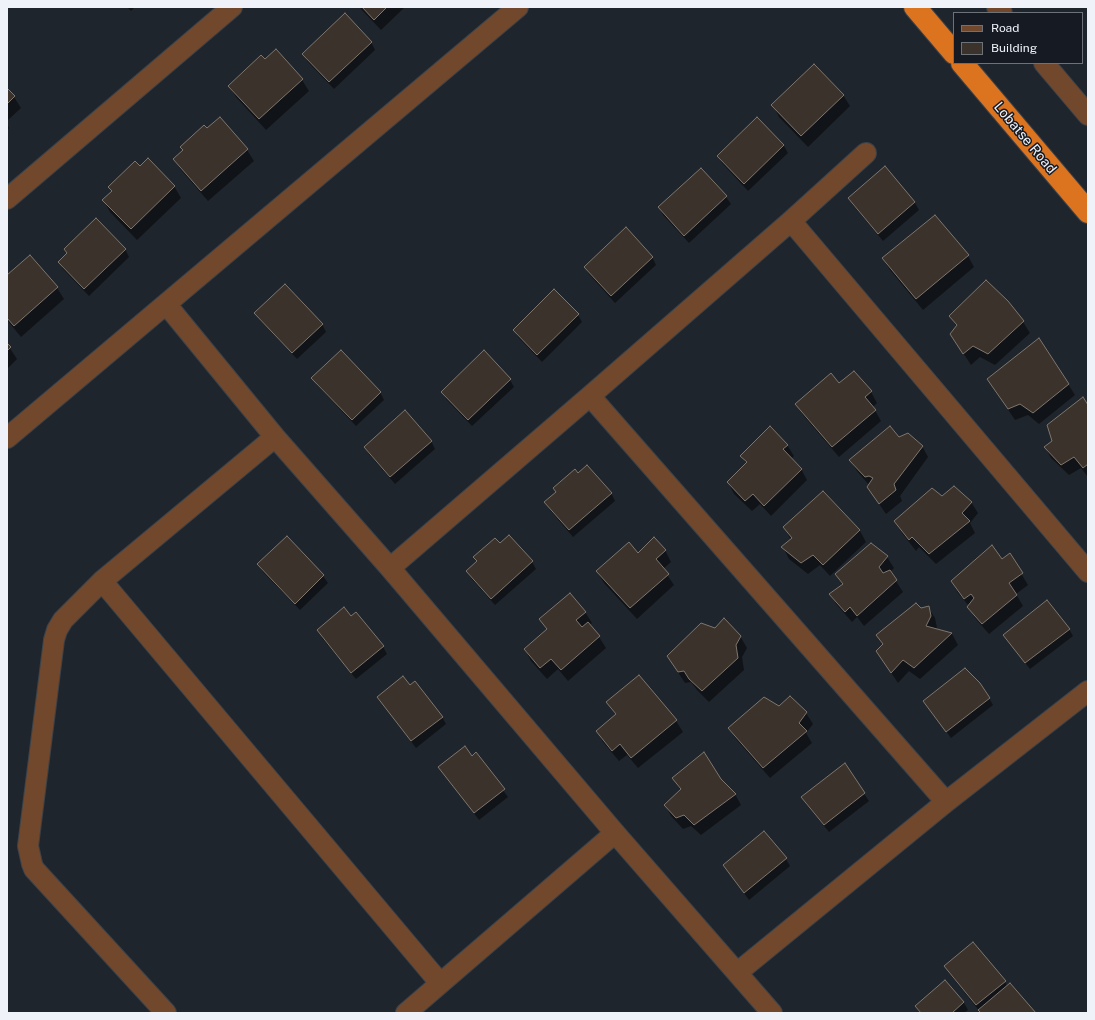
<!DOCTYPE html>
<style>
body{margin:0}
#map{position:relative;width:1095px;height:1020px;overflow:hidden;background:#1f252d;font-family:"Public Sans",sans-serif}
canvas{display:block}
.frame{position:absolute;inset:0;border:8px solid #eff2f8;pointer-events:none}
.legend{position:absolute;left:953px;top:12px;width:130px;height:52px;box-sizing:border-box;background:#161b23;border:1px solid #6d7178;margin:0;padding:5px 7px;list-style:none;font-size:12px;color:#eff2f8}
.legend li{display:flex;align-items:center;gap:8px;height:20px}
.legend b{width:20px;border:1px solid #6d7178}
</style>
<div id="map">
<canvas width="1095" height="1020"></canvas>
<div class="frame"></div>
<ul class="legend">
<li><b style="height:5px;background:#72482c"></b>Road</li>
<li><b style="height:11px;background:#3b332b"></b>Building</li>
</ul>
</div>
<script>
const ctx = document.querySelector('canvas').getContext('2d');
ctx.lineJoin = 'round';
function fillPath(path, color) { ctx.fillStyle = color; ctx.fill(path, 'evenodd'); }
const shape = rows => new Path2D(rows.map(r => 'M' + r).join(''));
function strokePath(path, color, width, dash) { ctx.strokeStyle = color; ctx.lineWidth = width; ctx.lineCap = dash ? 'butt' : 'round'; ctx.setLineDash(dash || []); ctx.stroke(path); }
function write(font, color, halo, rows, align = 'center') {
  ctx.font = font + ' "Public Sans",sans-serif'; ctx.lineWidth = 3; ctx.setLineDash([]); ctx.textBaseline = 'middle'; ctx.strokeStyle = halo; ctx.fillStyle = color; for (const [text, x, y, turn = 0] of rows) {
    ctx.save(); ctx.translate(x, y); ctx.rotate((+turn || 0) * Math.PI / 180); ctx.textAlign = isNaN(turn) ? turn : align; if (halo) ctx.strokeText(text, 0, 0); ctx.fillText(text, 0, 0); ctx.restore();
  }
}
const shadow = shape([
 [127,7,135,7,131,11],
 [359,7,405,7,381,30],
 [371,42,375,50,334,89,308,62,303,54],
 [276,51,302,80,309,91,266,130,236,97,229,86,265,61],
 [7,89,14,97,21,108,7,121],
 [843,95,850,106,808,147,779,117,773,105],
 [757,118,784,146,788,153,748,191,722,163,718,156],
 [220,119,247,150,254,161,208,201,181,170,174,159,184,151,181,147,207,129],
 [7,124,9,128,7,131],
 [140,167,174,186,181,198,137,240,110,212,104,201,112,192,109,187],
 [885,168,915,203,919,210,883,241,853,205,849,198],
 [701,169,726,197,731,204,689,243,663,215,659,207],
 [125,249,129,257,89,296,63,269,59,262,67,254,65,250],
 [30,256,57,288,64,299,21,337,7,320,7,276],
 [968,256,974,267,923,310,890,270,883,259],
 [652,257,656,265,615,303,589,274,585,267],
 [1007,302,1023,322,1030,333,995,365,980,357,971,365,958,345,957,327,951,316],
 [255,313,322,324,326,332,297,359,260,320],
 [578,315,582,322,542,362,518,337,514,330],
 [1039,339,1075,395,1039,424,1028,415,1015,420,995,390],
 [7,344,17,359,7,369],
 [854,372,871,392,877,403,873,407,881,421,839,457,803,415,796,404,839,385],
 [313,378,380,392,384,400,356,426,317,385],
 [510,380,514,387,472,426,446,399,442,392],
 [1088,407,1088,477,1081,468,1069,475,1051,458,1045,447,1053,442],
 [899,438,922,446,928,457,900,496,902,501,886,514,875,498,868,487,869,485,857,471,850,460],
 [431,441,435,449,395,484,369,454,365,447],
 [787,445,794,456,791,459,801,469,807,480,771,516,760,504,752,511,734,494,728,482,747,464,742,456],
 [578,474,611,493,615,501,573,537,550,510,546,503,557,493,554,489],
 [823,492,860,531,866,542,830,576,820,565,808,574,789,559,783,547,791,540,784,527],
 [942,498,971,502,978,513,970,523,975,533,936,564,919,547,916,551,902,533,895,521],
 [287,538,323,576,328,583,300,610,263,572,258,564],
 [500,544,532,562,536,569,495,605,471,578,467,571,477,562,474,557],
 [871,545,887,557,894,568,890,572,903,592,864,626,857,617,852,622,837,605,830,594,843,586,836,574],
 [665,550,671,562,663,569,674,585,637,619,604,583,597,572,638,554],
 [1010,555,1028,585,1016,594,1023,606,989,634,975,618,969,606,958,593,952,582,1001,561],
 [928,607,935,618,937,628,936,630,952,634,958,645,920,679,909,671,898,683,884,662,883,645,877,635,921,609],
 [585,612,592,623,589,625,599,637,606,648,568,681,558,669,547,679,531,661,525,649,547,630,541,620],
 [356,613,383,647,387,654,356,679,322,638,318,630,351,617],
 [1069,629,1073,636,1030,669,1009,642],
 [740,636,747,648,742,657,744,670,709,702,697,690,691,682,685,683,668,657],
 [639,676,676,721,683,732,638,768,627,755,619,761,603,742,597,731,616,715,607,702],
 [378,697,442,717,446,724,416,748],
 [989,698,993,705,951,738,929,708],
 [779,708,806,713,813,724,806,733,812,743,770,778,736,739,729,728],
 [476,754,508,797,479,820,444,774],
 [844,765,869,801,829,832,806,804,802,797],
 [673,778,720,779,735,794,741,805,701,835,691,826,683,829,671,816,665,805,681,791],
 [786,859,790,866,749,900,729,872],
 [945,966,1005,982,1007,986,1035,1013,981,1013,949,973],
 [945,981,964,1003,968,1010,964,1013,920,1013,916,1006]
]);
const building = shape([
 [362,7,387,7,374,20,362,7],
 [345,13,372,42,329,82,302,54,345,13],
 [276,49,303,79,259,119,228,86,261,55,265,59,276,49],
 [814,64,844,95,801,136,771,105,814,64],
 [7,88,15,96,7,104,7,88],
 [220,117,248,149,201,191,173,159,183,150,180,147,204,125,207,128,220,117],
 [757,117,784,145,744,184,717,156,757,117],
 [148,158,175,186,131,229,102,200,112,191,108,187,135,161,140,166,148,158],
 [885,166,915,202,878,234,848,198,885,166],
 [701,168,727,196,684,236,658,207,701,168],
 [935,215,969,255,916,299,882,258,935,215],
 [96,218,126,249,84,289,58,262,67,253,64,249,96,218],
 [626,227,653,257,611,296,584,267,626,227],
 [30,255,58,287,14,326,7,318,7,275,30,255],
 [986,280,1008,301,1024,321,988,354,973,346,963,354,950,334,957,325,949,316,986,280],
 [285,284,323,324,292,353,254,313,285,284],
 [554,289,579,314,537,355,513,330,554,289],
 [1039,338,1069,384,1033,413,1020,404,1008,409,987,379,1039,338],
 [7,343,11,347,7,351,7,343],
 [341,350,381,392,352,420,311,378,341,350],
 [484,350,511,379,468,420,441,392,484,350],
 [854,371,872,391,865,397,876,410,832,447,795,404,831,373,839,383,854,371],
 [1083,397,1088,405,1088,464,1083,468,1074,457,1061,465,1044,447,1052,441,1047,425,1083,397],
 [405,410,432,441,390,477,364,447,405,410],
 [770,426,788,445,783,449,802,469,764,506,753,494,745,501,727,482,747,462,740,456,770,426],
 [890,426,899,437,908,433,923,446,894,484,896,490,879,504,867,487,873,478,869,476,865,477,849,460,890,426],
 [587,465,612,493,569,530,544,502,556,492,553,488,575,469,578,473,587,465],
 [954,486,972,502,962,513,970,521,929,554,912,537,909,540,894,521,932,488,942,496,954,486],
 [823,491,860,530,823,565,813,555,801,563,781,547,792,538,783,527,823,491],
 [509,535,533,561,491,599,466,571,477,561,473,557,495,538,500,543,509,535],
 [287,536,324,575,295,604,257,564,287,536],
 [654,537,666,550,656,559,669,574,630,608,596,571,629,542,638,553,654,537],
 [871,543,888,556,879,567,883,573,890,570,897,580,857,616,850,607,845,612,829,594,843,584,835,574,871,543],
 [992,545,1002,559,1010,553,1023,573,1009,583,1017,595,982,624,967,607,974,598,971,594,964,599,951,581,992,545],
 [570,593,586,612,576,620,582,627,588,622,600,636,561,670,551,659,540,668,524,649,547,629,539,619,570,593],
 [1047,600,1070,629,1025,663,1003,635,1047,600],
 [916,603,921,608,929,606,931,616,926,626,952,633,914,668,903,660,891,673,876,651,883,644,876,635,916,603],
 [344,607,351,616,356,612,384,646,351,673,317,630,344,607],
 [724,618,741,636,736,645,738,658,702,691,689,679,684,671,678,672,667,656,701,623,715,628,724,618],
 [965,668,980,683,990,698,946,732,923,701,965,668],
 [639,675,677,720,631,758,620,744,612,751,596,731,616,714,606,702,639,675],
 [403,676,410,685,415,681,443,717,411,741,377,697,403,676],
 [790,696,807,712,799,723,807,731,763,768,728,728,764,697,779,706,790,696],
 [465,746,472,756,476,752,505,789,474,813,438,767,465,746],
 [704,752,721,779,736,794,694,825,684,815,676,818,664,805,681,789,672,778,704,752],
 [845,763,865,793,824,825,801,797,845,763],
 [764,831,787,858,744,893,723,865,764,831],
 [973,942,1006,981,976,1005,944,966,973,942],
 [945,980,964,1002,952,1013,921,1013,915,1006,945,980],
 [1010,983,1036,1013,981,1013,978,1010,1010,983]
]);
const street = shape([
 [997,7,1002,13],
 [1044,63,1088,115],
 [7,199,232,7],
 [791,221,1088,572],
 [166,304,275,437,390,568,615,833,772,1013],
 [590,396,946,802],
 [7,438,518,7],
 [390,568,590,396,791,221,866,153],
 [102,581,440,983],
 [738,972,946,802,1088,691],
 [166,1013,34,869,32,864,28,846,54,640,57,630,63,620,102,581,275,437],
 [406,1013,615,833]
]);
const highway = shape([
 [915,7,954,53],
 [962,63,1088,212]
]);
const streetNames = [
 ["Lobatse Road",1025,138,50]
];
fillPath(shadow, '#0007');
fillPath(building, '#3b332b');
strokePath(building, '#7f766d', 1);
strokePath(street, '#3c4249', 22);
strokePath(highway, '#3c4249', 24);
strokePath(street, '#72482c', 20);
strokePath(highway, '#dc731f', 22);
write('14px', '#eff2f8', '#161b23', streetNames);
</script>
